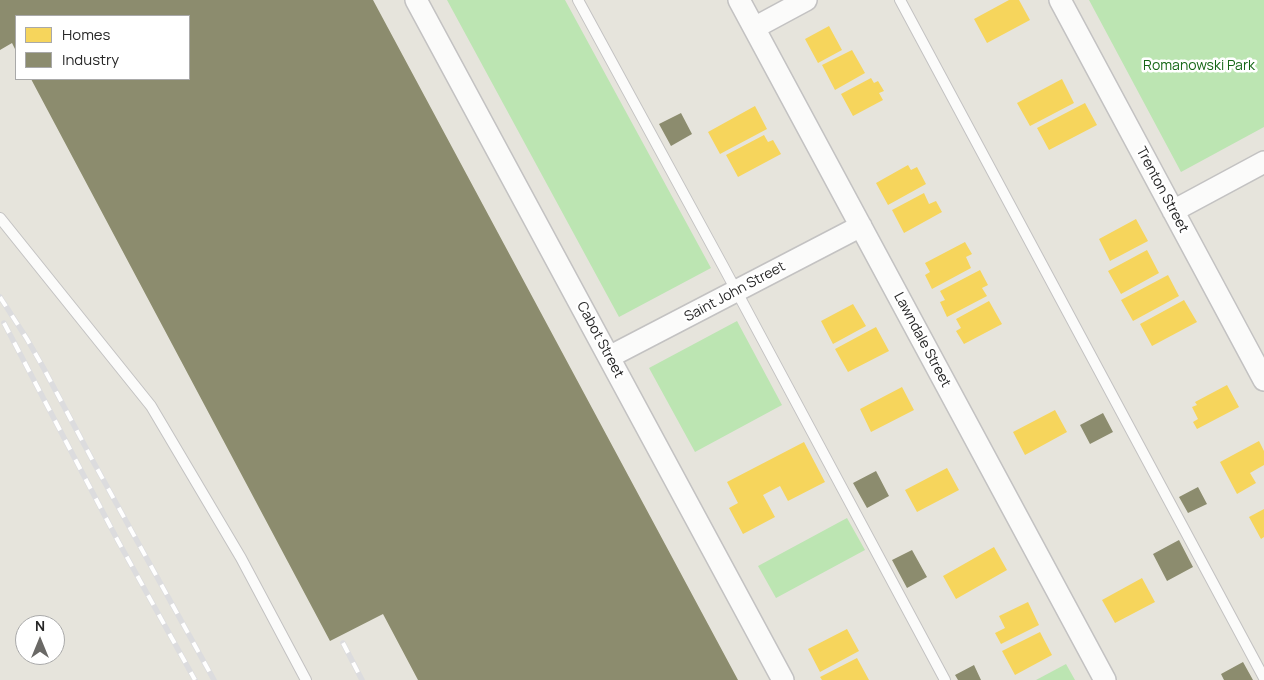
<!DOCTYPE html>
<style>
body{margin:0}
#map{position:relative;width:1264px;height:680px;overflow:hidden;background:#e6e4dc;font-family:Manrope,sans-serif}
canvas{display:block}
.legend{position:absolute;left:15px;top:15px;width:175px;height:65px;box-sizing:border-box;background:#fff;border:1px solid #a9a9a9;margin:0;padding:6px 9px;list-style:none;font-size:15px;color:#272727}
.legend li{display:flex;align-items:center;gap:10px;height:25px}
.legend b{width:25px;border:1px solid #a9a9a9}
.north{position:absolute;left:15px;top:615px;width:50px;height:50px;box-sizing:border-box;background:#fff;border:1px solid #a9a9a9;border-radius:50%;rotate:0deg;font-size:14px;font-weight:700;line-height:20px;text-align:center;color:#272727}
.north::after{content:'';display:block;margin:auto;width:18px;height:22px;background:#6a6966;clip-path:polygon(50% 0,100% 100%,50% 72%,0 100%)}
</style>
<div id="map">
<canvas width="1264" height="680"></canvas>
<ul class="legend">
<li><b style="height:14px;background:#f6d55c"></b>Homes</li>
<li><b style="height:14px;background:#8c8c6e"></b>Industry</li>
</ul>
<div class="north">N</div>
</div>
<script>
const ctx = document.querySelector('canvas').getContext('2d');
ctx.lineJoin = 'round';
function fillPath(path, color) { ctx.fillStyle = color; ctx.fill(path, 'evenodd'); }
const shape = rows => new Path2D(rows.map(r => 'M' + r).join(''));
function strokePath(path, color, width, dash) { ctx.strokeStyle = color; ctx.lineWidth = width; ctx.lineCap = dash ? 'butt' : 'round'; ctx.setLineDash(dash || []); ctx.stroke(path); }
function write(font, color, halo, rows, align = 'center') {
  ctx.font = font + ' Manrope,sans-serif'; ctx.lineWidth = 5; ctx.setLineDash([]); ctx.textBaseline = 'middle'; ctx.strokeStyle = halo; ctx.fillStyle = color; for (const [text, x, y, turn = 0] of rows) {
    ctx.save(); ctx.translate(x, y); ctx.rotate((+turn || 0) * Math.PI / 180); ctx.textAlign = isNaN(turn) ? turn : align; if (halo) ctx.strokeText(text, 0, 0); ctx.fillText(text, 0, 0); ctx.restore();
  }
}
const green = shape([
 [447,0,565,0,711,268,619,317],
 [1089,0,1264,0,1264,127,1181,172],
 [737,321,782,405,695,452,649,368],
 [847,518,865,550,776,598,758,566],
 [1066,664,1075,680,1036,680]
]);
const homes = shape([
 [1009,0,1019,0,1030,20,987,43,974,19],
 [829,26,842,50,818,63,805,39],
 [852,50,865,73,835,90,822,65],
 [871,78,874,83,878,81,884,91,879,93,883,100,853,116,841,94],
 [1062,79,1074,103,1030,126,1017,103],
 [1085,103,1097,125,1049,150,1037,128],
 [755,106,767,129,720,154,708,132],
 [764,135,768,142,773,140,781,154,738,177,726,155],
 [908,165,911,170,917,167,926,184,888,205,876,183],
 [924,193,929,204,936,201,942,212,904,233,892,210],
 [1136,219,1148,241,1110,261,1099,239],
 [965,242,972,254,966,257,971,268,932,289,925,275,930,272,925,263],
 [1147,250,1159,273,1121,294,1108,271],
 [980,270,988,285,982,288,987,296,947,317,940,302,945,300,940,291],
 [1168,275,1179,296,1133,321,1121,300],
 [1184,300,1197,322,1152,346,1140,324],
 [989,301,1002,324,964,344,956,331,961,328,956,319],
 [853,304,866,326,833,344,821,321],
 [876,327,889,351,848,372,835,349],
 [1227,385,1239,407,1197,429,1193,422,1198,419,1192,407,1197,405,1195,402],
 [902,387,914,410,871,432,860,409],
 [1055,410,1067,432,1025,455,1013,432],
 [1259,441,1264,451,1264,465,1250,473,1256,483,1237,494,1220,462],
 [804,442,825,482,788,501,780,486,763,495,775,517,743,534,729,508,738,503,727,482],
 [947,468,959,490,917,512,905,490],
 [1264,509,1264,537,1261,539,1249,517],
 [994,547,1007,570,956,599,943,576],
 [1142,578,1155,602,1115,623,1102,600],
 [1028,602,1039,625,1001,644,995,633,1005,628,999,616],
 [847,629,859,651,820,672,808,649],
 [1040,632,1052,655,1015,675,1002,651],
 [857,658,869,680,822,680,820,677]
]);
const industry = shape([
 [0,0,373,0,738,680,418,680,383,614,330,641,31,79,189,79,189,16,16,16,16,51,12,43,0,50],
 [681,113,692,134,671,146,659,124],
 [1103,413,1113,432,1090,444,1080,425],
 [876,471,889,496,867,508,853,483],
 [1198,487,1207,504,1188,513,1179,497],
 [1179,540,1193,567,1167,581,1153,554],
 [912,550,927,577,907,588,892,560],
 [1243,662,1253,680,1224,680,1221,674],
 [974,665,981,680,958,680,955,675]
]);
const service = shape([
 [578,0,723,266,945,680],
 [900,0,1264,678],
 [0,218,151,406,241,558,306,680]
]);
const minor = shape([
 [416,0,783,680],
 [739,0,1105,680],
 [1060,0,1264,380],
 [754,28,806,0],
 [1173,211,1264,162],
 [609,357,861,226]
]);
const rail = shape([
 [0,297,27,339,43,367,94,463,214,680],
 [4,323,118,541,195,680],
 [343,643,362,680]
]);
const parkNames = [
 ["Romanowski Park",1199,66]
];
const streetNames = [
 ["Trenton Street",1162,190,62],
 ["Saint John Street",735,292,-28],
 ["Cabot Street",600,340,62],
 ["Lawndale Street",922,340,62]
];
fillPath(green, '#bce5b2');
fillPath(homes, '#f6d55c');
fillPath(industry, '#8c8c6e');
strokePath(service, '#c3c2c2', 12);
strokePath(minor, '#c3c2c2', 24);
strokePath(service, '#fbfbfa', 10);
strokePath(minor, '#fbfbfa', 21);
strokePath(rail, '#dcdcde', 5.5);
strokePath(rail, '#fff', 4, [11]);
write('14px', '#156616', '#fff', parkNames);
write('14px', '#272727', '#fff', streetNames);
</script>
